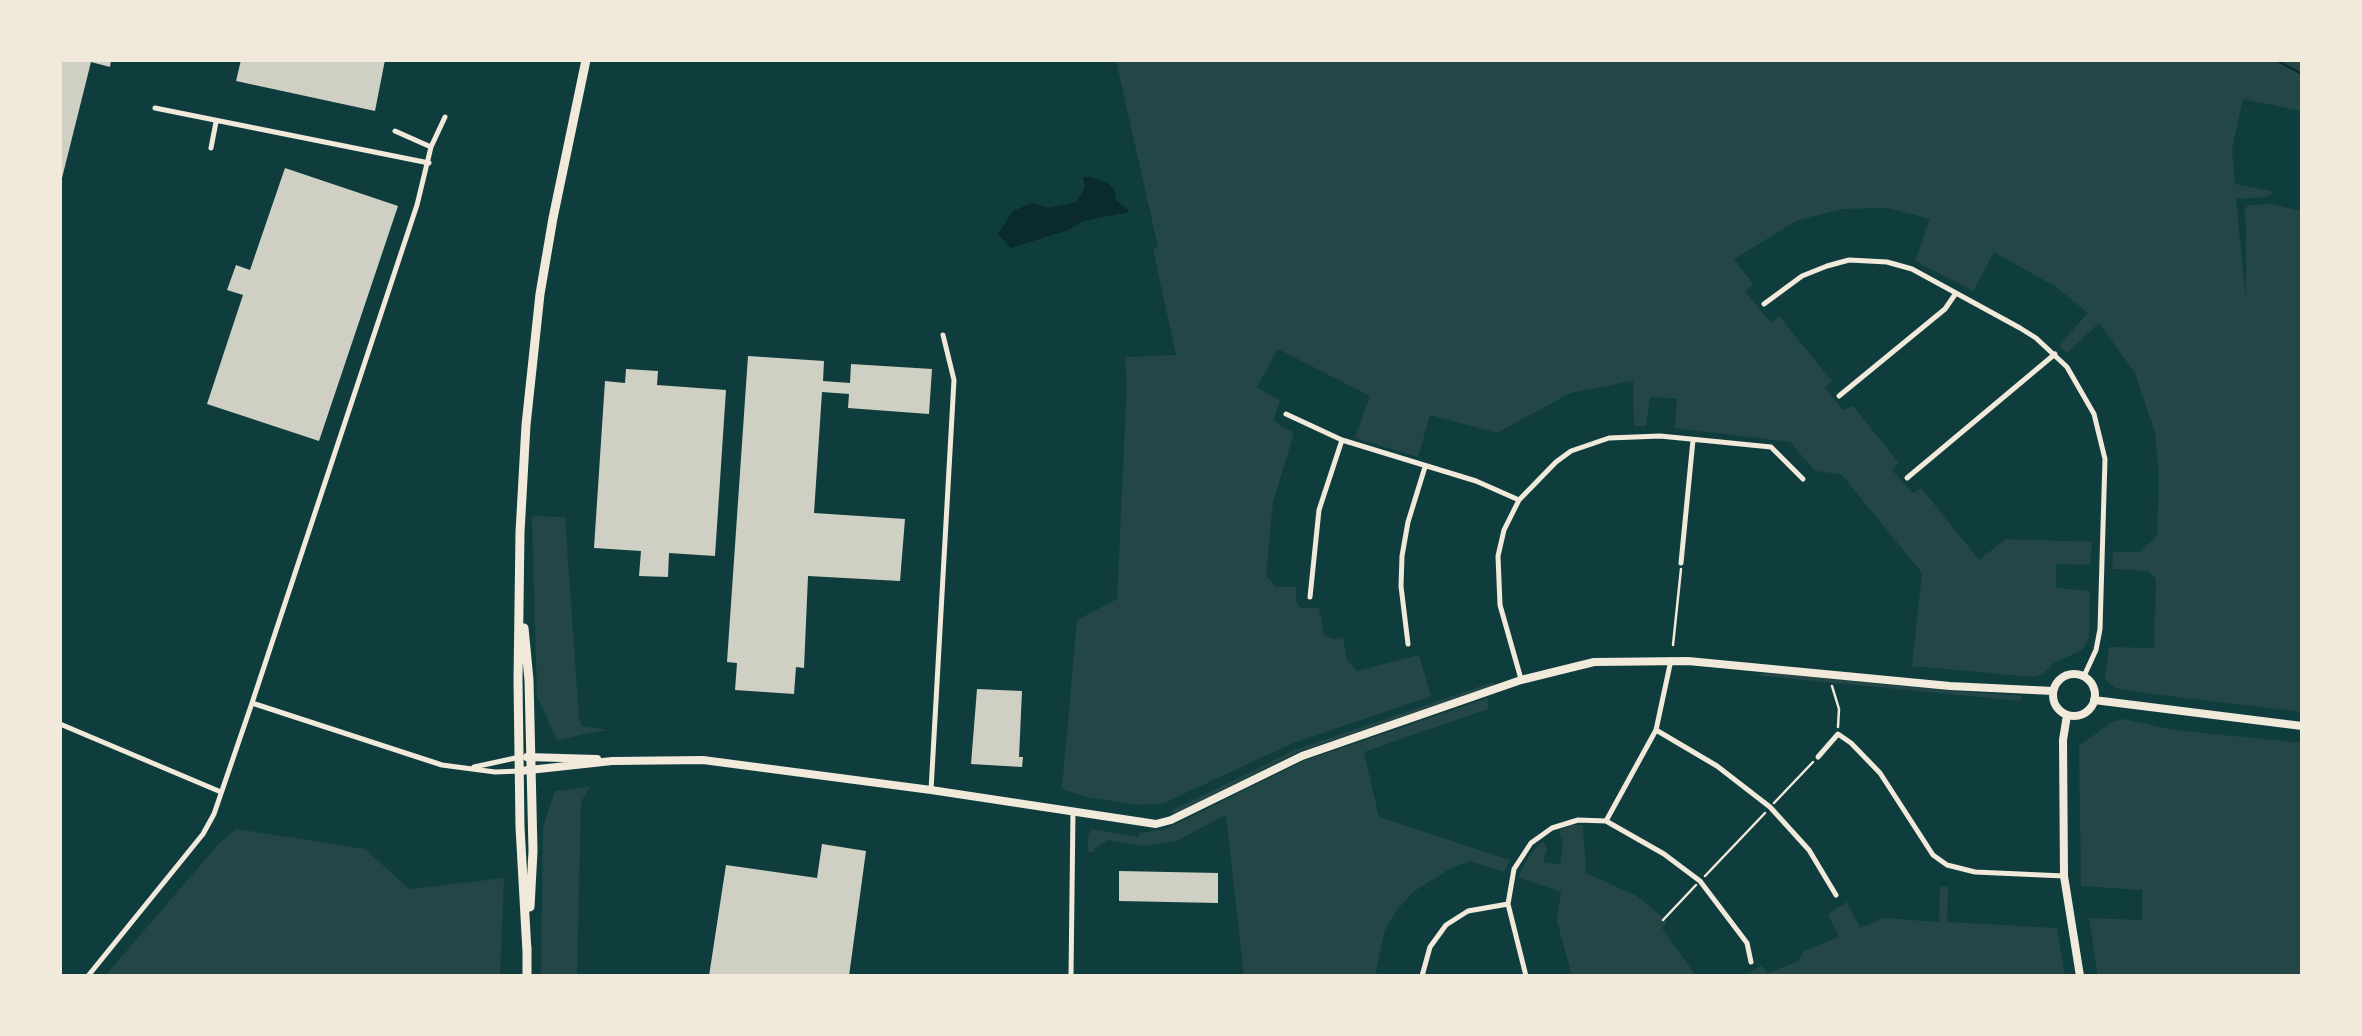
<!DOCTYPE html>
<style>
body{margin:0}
#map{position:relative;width:2362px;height:1036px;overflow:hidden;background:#0f3d3e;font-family:Lato,sans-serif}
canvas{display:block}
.frame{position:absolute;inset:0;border:62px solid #f1e9da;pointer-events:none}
</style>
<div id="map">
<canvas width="2362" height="1036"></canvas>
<div class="frame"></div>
</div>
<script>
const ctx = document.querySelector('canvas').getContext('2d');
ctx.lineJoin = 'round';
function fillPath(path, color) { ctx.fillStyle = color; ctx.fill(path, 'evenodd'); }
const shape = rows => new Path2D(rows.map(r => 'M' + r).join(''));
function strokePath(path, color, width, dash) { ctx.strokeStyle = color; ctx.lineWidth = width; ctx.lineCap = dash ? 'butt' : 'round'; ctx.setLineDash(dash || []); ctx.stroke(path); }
const green = shape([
 [1116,60,2302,60,2302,111,2243,99,2232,149,2235,184,2275,192,2265,197,2236,199,2246,299,2246,221,2244,211,2248,205,2269,204,2302,211,2302,712,2136,692,2115,688,2105,679,2109,647,2154,648,2156,579,2148,571,2112,569,2113,552,2140,552,2157,536,2159,476,2155,432,2135,373,2099,323,2067,353,2059,345,2088,313,2056,287,1994,252,1973,291,1915,261,1930,219,1888,208,1843,209,1798,220,1734,259,1753,284,1745,291,1771,323,1779,316,1832,381,1825,388,1843,410,1853,406,1899,463,1892,470,1913,493,1921,488,1979,560,2006,539,2092,542,2090,565,2056,564,2056,588,2090,591,2089,638,2082,650,2054,663,2042,675,2034,677,1912,666,1922,573,1841,474,1815,471,1790,442,1675,428,1677,399,1650,397,1646,426,1634,426,1633,381,1570,393,1497,433,1430,415,1418,457,1355,438,1370,396,1278,349,1257,387,1280,401,1273,421,1294,433,1273,502,1266,576,1276,587,1296,587,1296,602,1301,608,1319,608,1324,635,1334,639,1343,637,1347,660,1357,671,1419,655,1431,696,1291,744,1164,803,1141,805,1091,798,1062,789,1077,620,1117,599,1127,385,1125,357,1176,355,1153,249,1158,247],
 [532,516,565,517,579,718,582,726,606,730,557,740,537,696],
 [1771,673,1943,690,2022,696,2020,701,1753,675],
 [1493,682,1497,685,1298,752,1175,814,1169,812,1295,750],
 [1488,698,1488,709,1364,752,1379,817,1510,860,1504,872,1470,861,1451,868,1413,892,1396,911,1385,930,1375,976,1244,976,1226,815,1176,841,1141,846,1108,840,1094,849,1094,852,1088,852,1088,835,1092,829,1138,837,1140,833,1166,829,1304,761],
 [2125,719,2174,730,2302,743,2302,976,2098,976,2089,918,2142,920,2142,890,2081,886,2079,746,2112,722],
 [590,787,581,802,577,976,541,976,543,827,555,791],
 [1572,825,1583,825,1586,873,1637,896,1661,916,1667,922,1662,928,1696,976,1572,976,1557,921,1561,892,1518,877,1531,853,1543,841,1547,849,1543,863,1560,864,1563,845,1559,830],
 [236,829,365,849,409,889,504,878,500,976,105,976,222,840],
 [1940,887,1948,887,1947,922,2057,928,2065,976,1746,976,1761,965,1768,973,1799,961,1803,951,1839,937,1828,914,1847,902,1860,928,1884,918,1939,922]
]);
const water = shape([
 [1083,177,1091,177,1109,184,1114,189,1116,200,1130,212,1083,221,1068,230,1011,248,998,234,1013,211,1025,206,1032,203,1050,208,1076,202,1085,188]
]);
const stream = shape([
 [2276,60,2302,74]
]);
const building = shape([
 [60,60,111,60,110,67,91,62,61,182],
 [241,60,385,60,375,111,236,81],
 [285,168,398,206,319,441,207,404,243,295,227,290,236,265,250,270],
 [748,356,824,361,823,381,850,383,851,364,932,369,929,414,848,408,849,394,822,392,814,513,905,519,900,581,808,576,804,668,796,667,794,694,735,690,737,663,727,662],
 [626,369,658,371,657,385,726,390,715,556,669,553,668,577,639,576,641,551,594,548,605,381,625,383],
 [977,689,1022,691,1019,757,1023,757,1022,767,971,764],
 [822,844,866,851,849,976,709,976,726,865,817,878],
 [1119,871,1218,873,1218,903,1119,901]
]);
const path = shape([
 [1673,645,1681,569],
 [1832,686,1839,709,1838,727],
 [1774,803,1813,762],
 [1705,876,1765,813],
 [1663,920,1696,885]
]);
const minor = shape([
 [155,108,429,163],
 [395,131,431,147],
 [211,148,216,122],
 [1764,304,1802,276,1827,266,1849,260,1887,262,1912,269,2020,328,2036,338,2067,367,2094,414,2105,459,2100,629,2096,650,2084,676],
 [1839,396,1945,309,1956,293],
 [1286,414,1342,440,1476,481,1519,500],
 [1907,478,2055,354],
 [1681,563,1693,440],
 [1310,597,1319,510,1342,440],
 [1408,644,1401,586,1402,556,1408,522,1425,467],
 [1521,679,1500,605,1498,556,1504,530,1519,500,1556,462,1571,451,1609,438,1660,436,1771,447,1803,479],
 [252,703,417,205,431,147,445,117],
 [60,724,221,792],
 [1656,730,1717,766,1770,807,1809,850,1836,895],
 [1818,757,1838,734,1851,743,1880,773,1933,855,1947,865,1975,872,2064,876],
 [474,767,520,757],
 [931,790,954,380,943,335],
 [1606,821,1664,854,1700,881,1747,943,1751,962],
 [88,976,203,834,214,814,252,703,442,765,495,772,520,771],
 [1071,976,1073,811],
 [1422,976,1430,947,1446,925,1468,911,1508,904],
 [1526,976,1508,904,1514,869,1531,843,1552,828,1578,820,1606,821,1656,730,1671,660]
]);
const tertiary = shape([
 '2053 695a21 21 0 1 1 42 0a21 21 0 1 1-42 0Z',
 [2094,700,2302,726],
 [2067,715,2063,740,2064,876,2080,976],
 [527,757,597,759],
 [520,771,612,761,703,760,931,790,1156,824,1171,820,1302,756,1521,680,1594,662,1688,661,1950,686,2053,691]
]);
const primary = shape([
 [524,628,529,680,533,851,530,907],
 [527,952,520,827,518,681,520,532,526,425,540,294,553,218,586,60],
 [527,976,527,947]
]);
fillPath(green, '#244646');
fillPath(water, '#0a2a2b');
strokePath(stream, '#0a2a2b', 2.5);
fillPath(building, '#cfcfc3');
strokePath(path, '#f1e9da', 2.5);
strokePath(minor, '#f1e9da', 5);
strokePath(tertiary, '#f1e9da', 8);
strokePath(primary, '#f1e9da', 9);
</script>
